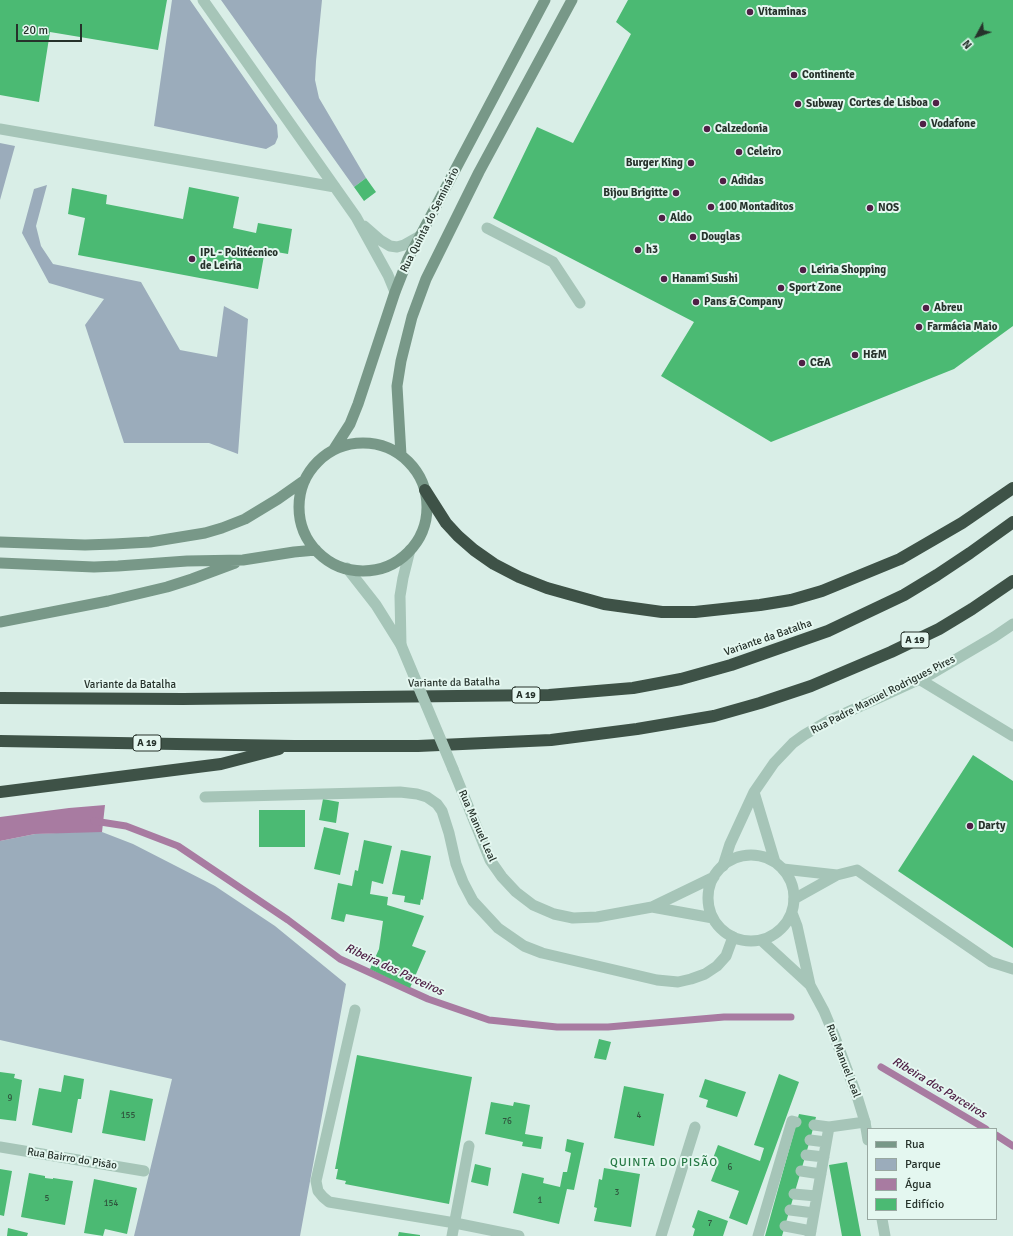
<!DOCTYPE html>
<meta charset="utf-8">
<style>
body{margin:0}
#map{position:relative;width:1013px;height:1236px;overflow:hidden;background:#d9eee7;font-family:Signika,sans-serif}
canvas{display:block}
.legend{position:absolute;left:867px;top:1128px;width:130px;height:92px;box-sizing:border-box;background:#e4f7f0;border:1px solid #98a8a1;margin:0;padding:5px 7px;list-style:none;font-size:12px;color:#26322b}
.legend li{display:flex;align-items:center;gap:8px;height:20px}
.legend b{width:20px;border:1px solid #98a8a1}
.north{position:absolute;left:957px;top:16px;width:40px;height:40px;-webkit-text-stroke:3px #e4f7f0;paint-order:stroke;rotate:229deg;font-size:11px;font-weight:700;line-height:16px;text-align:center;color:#26322b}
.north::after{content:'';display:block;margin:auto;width:14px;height:18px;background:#26322b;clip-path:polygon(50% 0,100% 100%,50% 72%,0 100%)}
.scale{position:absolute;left:16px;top:24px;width:66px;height:18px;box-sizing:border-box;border:2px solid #26322b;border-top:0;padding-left:5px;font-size:12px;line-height:14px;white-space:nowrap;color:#26322b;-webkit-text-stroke:3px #e4f7f0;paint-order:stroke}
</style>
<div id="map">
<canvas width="1013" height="1236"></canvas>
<ul class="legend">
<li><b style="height:5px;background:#789888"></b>Rua</li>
<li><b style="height:11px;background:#9bacbb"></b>Parque</li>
<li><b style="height:11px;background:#a87ba1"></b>Água</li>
<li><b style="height:11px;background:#4bba73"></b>Edifício</li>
</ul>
<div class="north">N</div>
<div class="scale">20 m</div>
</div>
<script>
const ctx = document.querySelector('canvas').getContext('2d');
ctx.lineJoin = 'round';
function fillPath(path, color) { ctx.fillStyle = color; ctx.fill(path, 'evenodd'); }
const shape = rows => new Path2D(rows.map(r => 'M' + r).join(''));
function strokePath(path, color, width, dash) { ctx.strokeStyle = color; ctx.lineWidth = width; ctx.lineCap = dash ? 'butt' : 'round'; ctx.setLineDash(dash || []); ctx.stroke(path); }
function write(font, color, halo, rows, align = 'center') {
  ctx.font = font + ' Signika,sans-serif'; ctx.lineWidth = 4; ctx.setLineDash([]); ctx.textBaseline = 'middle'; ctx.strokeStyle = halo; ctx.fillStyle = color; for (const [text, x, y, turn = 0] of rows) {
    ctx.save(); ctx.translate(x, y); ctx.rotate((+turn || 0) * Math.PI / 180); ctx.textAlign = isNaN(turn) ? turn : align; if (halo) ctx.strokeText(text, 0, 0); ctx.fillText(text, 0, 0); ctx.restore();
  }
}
const green = shape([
 [172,0,190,0,277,125,278,137,275,144,266,149,154,126],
 [221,0,322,0,316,61,315,80,319,98,366,178,354,187],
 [0,143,15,146,0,200],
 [47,185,36,226,41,246,53,264,141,282,180,350,217,357,224,306,248,319,238,454,209,443,124,443,85,325,104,299,49,283,22,233,34,189],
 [77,832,102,832,133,844,215,886,275,926,346,984,300,1236,134,1236,172,1079,0,1040,0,841,35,834]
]);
const water = shape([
 [105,805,102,832,35,834,0,841,0,817,69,808]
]);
const stream = shape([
 [94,821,126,826,178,846,288,920,340,959,428,999,489,1020,557,1027,608,1027,724,1017,791,1017],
 [881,1067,986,1129],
 [996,1135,1013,1146]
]);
const building = shape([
 [0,0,167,0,158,50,50,32,39,102,0,95],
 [628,0,1013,0,1013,326,954,369,771,442,661,376,694,322,493,218,537,127,573,143,631,34,616,22],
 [366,178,376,192,364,201,354,187],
 [189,187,239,197,233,228,256,233,258,223,292,229,288,254,265,250,258,289,78,255,85,218,68,214,72,188,107,195,106,204,183,219],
 [973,755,1013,781,1013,948,898,871],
 [323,799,339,802,336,823,319,820],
 [259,810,305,810,305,847,259,847],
 [324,827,349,833,340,875,314,869],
 [364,840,392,846,383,884,372,881,370,894,388,897,387,905,424,916,412,946,426,951,410,988,370,969,379,949,383,921,346,914,344,922,331,919,338,883,352,886,355,870,358,871],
 [401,850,431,856,423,900,421,899,420,905,404,902,405,896,392,894],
 [599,1039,611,1042,606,1060,594,1058],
 [357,1055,472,1077,449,1204,345,1184,346,1181,336,1179,338,1169,335,1169],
 [0,1072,15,1074,14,1078,22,1080,16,1121,0,1119],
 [779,1074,799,1082,747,1225,729,1218,739,1191,711,1181,718,1163,712,1161,718,1145,760,1161,764,1148,754,1145],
 [64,1075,84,1079,81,1099,78,1099,72,1133,32,1125,39,1088,61,1092],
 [705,1079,746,1092,737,1117,706,1107,708,1100,699,1097],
 [624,1086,664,1094,654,1146,614,1138],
 [110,1090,153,1099,145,1141,102,1133],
 [491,1102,513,1106,514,1102,530,1105,525,1134,543,1137,541,1149,522,1146,523,1142,485,1134],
 [799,1114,816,1117,810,1140,782,1236,765,1236],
 [567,1139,584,1143,574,1190,567,1189,559,1224,513,1213,522,1173,544,1178,543,1183,560,1187,563,1172,567,1172,571,1153,565,1151],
 [847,1162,861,1236,842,1236,829,1165],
 [475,1164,491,1168,488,1186,471,1182],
 [604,1168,640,1174,631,1227,594,1221,597,1208,594,1207,599,1179,602,1180],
 [0,1169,12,1171,4,1216,0,1215],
 [29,1173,45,1176,45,1178,53,1179,53,1178,73,1181,65,1225,21,1217],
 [94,1179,137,1188,127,1234,105,1229,103,1236,84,1233],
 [698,1210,728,1221,723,1236,693,1236,695,1229,692,1227],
 [8,1228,28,1233,27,1236,7,1236],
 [399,1232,420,1235,420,1236,398,1236]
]);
const service = shape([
 [203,0,356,217,388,275,395,292],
 [0,129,335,187],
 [364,226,380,240,390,246,397,247,404,245,420,236],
 [487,228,553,262,580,303],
 [919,679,1013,736],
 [783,869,837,875,857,870,991,962,1013,969],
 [794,899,837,875],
 [355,1010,316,1181,318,1191,323,1197,329,1202,455,1223],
 [814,1125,829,1127],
 [810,1140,826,1142],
 [806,1155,824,1157],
 [801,1171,821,1174],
 [794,1194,816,1196],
 [790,1210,814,1213],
 [785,1226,811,1231],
 [758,1236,792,1121,796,1122],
 [810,1236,829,1127,865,1122]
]);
const minor = shape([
 [754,792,775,862],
 [205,797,400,792,417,794,427,797,437,804,442,811,449,833,456,864,463,882,473,901,498,928,524,946,542,953,657,980,678,982,691,979,705,974,717,966,726,956,733,937],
 [723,866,730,844,754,792,774,763,793,743,804,735,828,721,931,674,994,637,1013,624],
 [0,1147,144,1171],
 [455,1223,519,1236],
 [452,1236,469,1146],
 [661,1236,695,1127]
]);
const tertiary = shape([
 [347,568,376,605,401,645],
 [401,645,400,596,403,578,410,550],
 [453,769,490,860,502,877,516,892,533,905,554,914,573,918,597,917,652,907,714,877],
 '708 898a43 43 0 1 1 86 0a43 43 0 1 1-86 0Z',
 [652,907,713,918],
 [792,913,797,926,810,985,824,1011,834,1035,857,1096,865,1122,868,1140],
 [761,940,810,985],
 [882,1219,885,1236]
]);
const secondary = shape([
 '299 507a64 64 0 1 1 128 0a64 64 0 1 1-128 0Z',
 [334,449,350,424,358,404,395,292,408,259,545,0],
 [401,455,397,386,401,361,412,317,426,279,479,172,572,0],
 [0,542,85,545,114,544,150,542,205,533,222,528,245,519,278,499,305,480],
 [0,563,94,567,118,566,187,561,243,560,294,552,316,550],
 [0,622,108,601,167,587,192,579,235,563]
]);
const motorway = shape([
 [425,490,446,523,458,536,474,550,494,564,519,577,547,588,604,604,662,612,695,612,760,605,791,600,822,591,900,559,962,523,1013,488],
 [0,698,183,699,549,695,633,688,681,679,731,665,828,631,904,595,937,575,970,553,1013,522],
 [0,741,294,746,418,746,551,740,637,729,714,716,760,703,811,686,891,652,939,629,972,609,1013,581],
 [0,792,221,764,279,749]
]);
const tertiaryBridge = shape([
 [401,645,453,769]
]);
const markers = [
 [750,12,4,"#4f2046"],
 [794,75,4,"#4f2046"],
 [936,103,4,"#4f2046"],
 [798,104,4,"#4f2046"],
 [923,124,4,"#4f2046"],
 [707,129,4,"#4f2046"],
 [739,152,4,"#4f2046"],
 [691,163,4,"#4f2046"],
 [723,181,4,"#4f2046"],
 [676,193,4,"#4f2046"],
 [711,207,4,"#4f2046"],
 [870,208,4,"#4f2046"],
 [662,218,4,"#4f2046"],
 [693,237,4,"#4f2046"],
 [638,250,4,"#4f2046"],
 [192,259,4,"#4f2046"],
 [803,270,4,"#4f2046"],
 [664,279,4,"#4f2046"],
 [781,288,4,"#4f2046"],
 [696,302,4,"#4f2046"],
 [926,308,4,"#4f2046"],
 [919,327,4,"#4f2046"],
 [855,355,4,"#4f2046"],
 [802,363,4,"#4f2046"],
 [970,826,4,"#4f2046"]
];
const numberNames = [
 ["9",10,1099],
 ["155",128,1116],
 ["4",639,1116],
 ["76",507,1122],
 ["6",730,1168],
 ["3",617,1193],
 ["5",47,1199],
 ["1",540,1201],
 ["154",111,1204],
 ["7",710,1224]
];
const shields = [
 [915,640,28],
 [526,695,28],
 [147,743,28]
];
const shieldNames = [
 ["A 19",915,640],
 ["A 19",526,695],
 ["A 19",147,743]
];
const poiNames = [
 ["Vitaminas",758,12],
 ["Continente",802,75],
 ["Cortes de Lisboa",928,103,"right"],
 ["Subway",806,104],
 ["Vodafone",931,124],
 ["Calzedonia",715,129],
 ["Celeiro",747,152],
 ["Burger King",683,163,"right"],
 ["Adidas",731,181],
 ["Bijou Brigitte",668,193,"right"],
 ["100 Montaditos",719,207],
 ["NOS",878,208],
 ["Aldo",670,218],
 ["Douglas",701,237],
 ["h3",646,250],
 ["IPL - Politécnico",200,253],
 ["de Leiria",200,266],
 ["Leiria Shopping",811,270],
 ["Hanami Sushi",672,279],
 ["Sport Zone",789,288],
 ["Pans & Company",704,302],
 ["Abreu",934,308],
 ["Farmácia Maio",927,327],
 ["H&M",863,355],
 ["C&A",810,363],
 ["Darty",978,826]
];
const streetNames = [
 ["Rua Quinta do Seminário",430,220,-63],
 ["Variante da Batalha",768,638,-19],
 ["Variante da Batalha",454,683,-1],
 ["Variante da Batalha",130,685],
 ["Rua Padre Manuel Rodrigues Pires",883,695,-27],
 ["Rua Manuel Leal",477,826,66],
 ["Rua Manuel Leal",843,1061,69],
 ["Rua Bairro do Pisão",72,1159,9]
];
const waterNames = [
 ["Ribeira dos Parceiros",394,970,25],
 ["Ribeira dos Parceiros",939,1088,31]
];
const neighbourhoodNames = [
 ["QUINTA DO PISÃO",664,1163]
];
fillPath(green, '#9bacbb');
fillPath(water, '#a87ba1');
strokePath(stream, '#a87ba1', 7);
fillPath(building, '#4bba73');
strokePath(service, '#a6c5b8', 11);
strokePath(minor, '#a6c5b8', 11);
strokePath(tertiary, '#a6c5b8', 11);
strokePath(secondary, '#789888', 11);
strokePath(motorway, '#3e5247', 12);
strokePath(tertiaryBridge, '#a6c5b8', 11);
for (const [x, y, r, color] of markers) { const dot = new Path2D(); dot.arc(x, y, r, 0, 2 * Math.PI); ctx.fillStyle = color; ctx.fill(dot); strokePath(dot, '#e4f7f0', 1.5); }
write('9px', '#2f543d', null, numberNames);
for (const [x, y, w] of shields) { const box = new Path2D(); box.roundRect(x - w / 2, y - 8, w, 16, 3); ctx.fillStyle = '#e4f7f0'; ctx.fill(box); strokePath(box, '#26322b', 1); }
write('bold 10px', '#26322b', null, shieldNames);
write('bold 11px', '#26322b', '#e4f7f0', poiNames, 'left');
write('11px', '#26322b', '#e4f7f0', streetNames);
write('italic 12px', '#4f2046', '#e4f7f0', waterNames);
ctx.letterSpacing = '1px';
write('12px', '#277945', '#e4f7f0', neighbourhoodNames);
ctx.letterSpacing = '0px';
</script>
